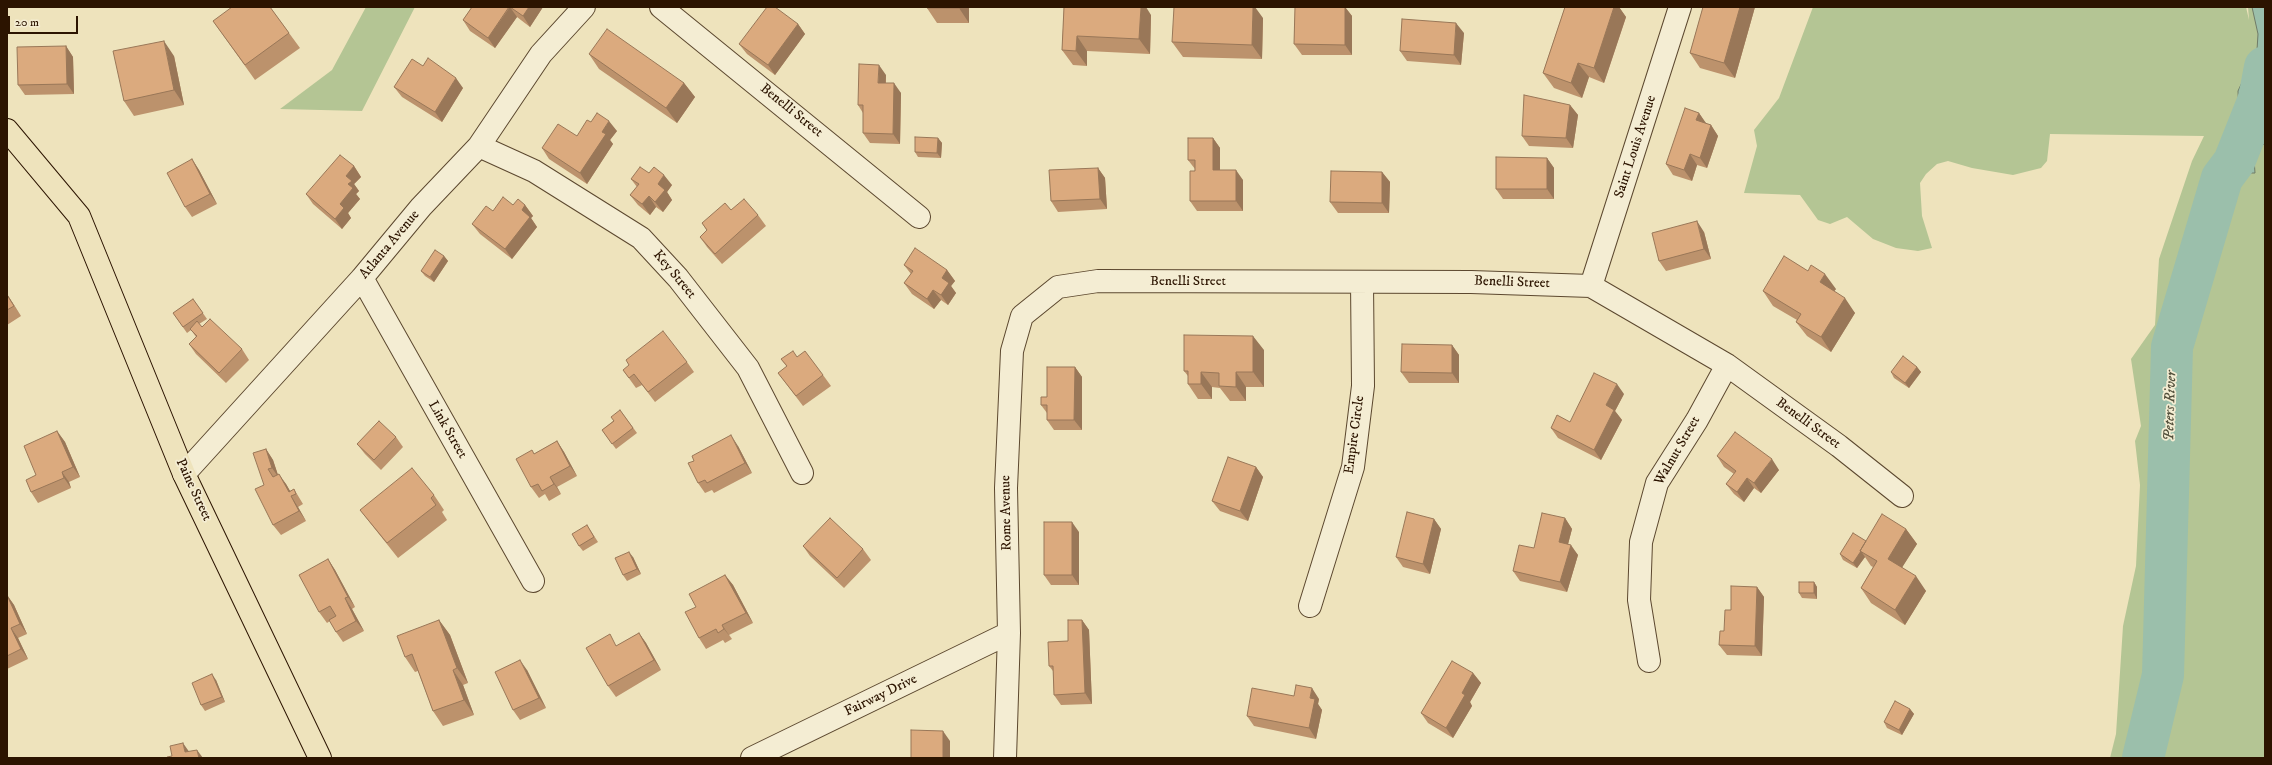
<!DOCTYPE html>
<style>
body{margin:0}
#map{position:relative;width:2272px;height:765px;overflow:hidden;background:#eee3bc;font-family:"IM FELL DW Pica",serif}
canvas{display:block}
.frame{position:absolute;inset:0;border:8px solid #2c1400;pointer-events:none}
.scale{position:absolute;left:8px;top:16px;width:70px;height:18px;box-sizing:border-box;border:2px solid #2c1400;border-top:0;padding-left:5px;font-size:12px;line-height:14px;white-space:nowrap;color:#2c1400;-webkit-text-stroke:3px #f4edd3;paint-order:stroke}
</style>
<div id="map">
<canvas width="2272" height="765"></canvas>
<div class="frame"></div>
<div class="scale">20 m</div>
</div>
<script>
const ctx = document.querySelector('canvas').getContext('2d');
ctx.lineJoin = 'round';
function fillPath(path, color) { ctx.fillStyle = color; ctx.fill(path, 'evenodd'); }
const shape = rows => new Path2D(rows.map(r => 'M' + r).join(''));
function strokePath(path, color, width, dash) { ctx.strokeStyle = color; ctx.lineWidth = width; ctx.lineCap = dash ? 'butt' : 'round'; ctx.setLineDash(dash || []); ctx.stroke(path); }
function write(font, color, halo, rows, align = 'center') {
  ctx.font = font + ' "IM FELL DW Pica",serif'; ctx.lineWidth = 3.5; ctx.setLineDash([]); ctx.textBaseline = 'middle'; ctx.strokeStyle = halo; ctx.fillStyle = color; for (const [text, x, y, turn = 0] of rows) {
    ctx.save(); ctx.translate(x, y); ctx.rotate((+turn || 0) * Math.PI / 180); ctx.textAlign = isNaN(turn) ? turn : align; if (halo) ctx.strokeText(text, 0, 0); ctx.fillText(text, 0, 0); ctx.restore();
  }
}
const green = shape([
 [366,7,415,7,362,111,280,109,332,70],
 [1813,7,2246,7,2249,20,2248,7,2265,7,2265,758,2110,758,2116,734,2123,626,2136,566,2140,485,2135,441,2141,426,2131,359,2155,325,2159,259,2192,161,2204,136,2050,134,2047,161,2041,168,2013,175,1972,168,1948,161,1937,164,1926,174,1920,183,1922,216,1932,248,1918,251,1896,248,1873,239,1847,217,1830,224,1818,220,1800,195,1744,193,1757,146,1754,130,1779,98]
]);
const water = shape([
 [2252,7,2265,7,2265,143,2256,151,2254,159,2255,173,2213,173,2216,163,2239,122,2238,91,2257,50,2258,34,2252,7]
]);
const river = shape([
 [2143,758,2163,675,2172,347,2222,178,2234,162,2259,99,2265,67]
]);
const street = shape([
 [661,7,919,217],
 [479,146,534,171,641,238,678,278,748,368,802,473],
 [362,278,533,581],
 [1591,286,1680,7],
 [184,474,362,278,421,207,479,146,541,54,584,7],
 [1310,606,1353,467,1363,386,1362,282],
 [1649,661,1639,600,1641,542,1657,483,1697,420,1727,365],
 [752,758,1009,633],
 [1005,758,1009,633,1006,488,1012,351,1022,316,1058,287,1098,281,1471,282,1591,286,1727,365,1839,446,1902,496]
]);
const primary = shape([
 [7,130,79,216,184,474,320,758]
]);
const wall = shape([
 [270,7,300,48,255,80,213,21],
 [472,7,543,7,530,27,517,17,495,48,470,31,463,20],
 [969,7,969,23,937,23,927,8],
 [1064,7,1151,15,1150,54,1087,51,1087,66,1073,65,1062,50],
 [1295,7,1345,7,1352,16,1352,55,1302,55,1294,44],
 [1565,7,1619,7,1626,17,1604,83,1589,77,1582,98,1554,88,1543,73],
 [1703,7,1755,7,1735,78,1700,68,1690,53],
 [1263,18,1262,59,1183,57,1172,42],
 [798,24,805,34,775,75,747,54,739,44],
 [1464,33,1461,65,1407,61,1400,51],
 [66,46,73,57,74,94,25,95,18,85],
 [589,54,684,83,695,97,677,123,599,69],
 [174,56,184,105,134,116,124,101],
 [423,66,463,88,442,122,402,97,394,87],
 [886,75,886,83,901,93,900,144,870,143,863,133,863,113,858,105],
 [1570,105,1578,115,1573,148,1529,146,1522,136],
 [1699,113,1706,124,1711,125,1718,136,1707,168,1697,165,1692,181,1673,175,1666,164],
 [591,122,617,131,610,140,613,144,587,184,549,159,542,148,577,136],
 [938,138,942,143,941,158,918,157,915,152],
 [1213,138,1220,148,1220,170,1243,180,1243,211,1197,211,1190,201,1195,169,1188,160],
 [1547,158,1554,168,1554,199,1503,199,1496,189],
 [192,159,199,170,217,204,192,217,185,207],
 [354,166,361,177,354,184,359,191,356,194,360,199,348,213,351,218,342,229,313,204,306,194],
 [1098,168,1105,178,1107,209,1058,212,1051,201],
 [1382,172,1390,182,1389,213,1338,213,1330,202],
 [649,173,672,185,667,192,672,200,663,212,656,207,650,215,638,205,630,195,637,187,631,179],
 [513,205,525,205,533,216,531,218,537,227,512,259,480,234,472,224],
 [731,210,758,215,766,226,722,264,707,247,700,237,707,231,702,223],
 [1704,232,1711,259,1666,271,1659,261],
 [444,256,448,261,434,282,425,276,421,271],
 [904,265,947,270,955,281,951,286,956,293,948,305,941,300,934,309,912,294,904,283,911,274],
 [1836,289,1834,291,1855,313,1831,352,1807,336,1796,322,1797,320,1773,306,1763,291],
 [7,294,21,316,7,325],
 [193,299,207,319,199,324,202,327,242,349,249,360,226,383,196,354,189,344,196,337,191,330,187,333,173,313],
 [1452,345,1459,355,1459,383,1409,383,1401,372],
 [1264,350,1264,387,1246,387,1246,401,1230,401,1220,388,1212,387,1212,399,1198,399,1188,384,1188,376,1184,371],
 [797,357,823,375,831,386,803,406,778,373,787,367,781,359],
 [687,362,694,372,655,402,642,385,636,388,623,370],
 [1075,367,1082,377,1082,430,1054,430,1047,420,1047,413,1041,405,1047,397],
 [1917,367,1921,372,1909,388,1894,378,1891,372],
 [1624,394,1615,411,1622,420,1601,460,1558,438,1551,428,1570,422],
 [620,410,637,433,616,449,602,430,613,421],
 [57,431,65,442,80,477,69,482,71,488,38,503,31,492,36,475],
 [396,437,403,447,381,470,365,454,357,444],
 [557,441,564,452,577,476,557,487,561,494,549,501,545,494,539,498,531,487,534,454],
 [738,446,752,473,714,493,712,490,705,493,698,483],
 [266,449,273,460,278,475,286,484,290,491,294,489,303,504,298,507,306,521,281,535,273,525,264,485],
 [1717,456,1779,470,1761,493,1754,488,1744,502,1734,494,1726,484,1734,474,1724,467],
 [1256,467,1263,477,1248,521,1220,511,1212,501],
 [434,495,444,510,442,512,447,520,398,558,371,524,360,510],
 [1565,518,1572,529,1568,544,1578,555,1567,592,1520,581,1513,571],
 [1434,519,1441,529,1430,574,1403,567,1396,557],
 [587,525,598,542,583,551,579,546],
 [1906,529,1917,544,1902,567,1926,591,1905,625,1871,603,1861,588,1873,567,1871,566,1865,557,1857,568,1843,560,1840,554,1866,541],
 [1079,532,1079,585,1051,585,1044,575],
 [803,546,863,549,871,560,844,588,810,556],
 [633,557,641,574,627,581,623,575],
 [328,559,335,570,355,607,352,609,364,631,343,642,336,632,330,621,327,623,319,612],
 [725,575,733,585,753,623,729,635,732,639,725,643,723,640,706,649,699,638,696,607],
 [1814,582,1817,587,1817,599,1802,598,1799,593],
 [1757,587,1764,597,1762,656,1727,655,1719,645,1724,631,1731,610],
 [7,595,14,605,27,634,18,638,28,659,7,669],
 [439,620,450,635,468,683,463,685,474,715,443,726,433,711,418,671,415,672,405,657],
 [1082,620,1089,630,1092,704,1061,705,1054,695,1053,671,1049,666,1068,641],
 [639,633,646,643,661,670,616,697,608,686,617,646],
 [527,670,546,708,520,720,513,710],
 [1473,673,1481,683,1470,702,1472,706,1453,738,1428,723,1421,713],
 [216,680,225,702,205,711,201,705],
 [1294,696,1319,699,1318,704,1322,710,1316,739,1254,726,1247,716],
 [1910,709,1914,714,1902,735,1887,728,1884,722]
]);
const shadedWall = shape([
 [510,7,517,17,495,48,488,38],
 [529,7,543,7,530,27,523,16],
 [959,7,969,7,969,23,959,8],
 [1141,7,1146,7,1151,15,1150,54,1139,39],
 [1253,7,1255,7,1263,18,1262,59,1252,45],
 [1345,7,1352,16,1352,55,1345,45],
 [1614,7,1619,7,1626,17,1604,83,1594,68],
 [1740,7,1755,7,1735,78,1724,63],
 [1456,23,1464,33,1461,65,1454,55],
 [798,24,805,34,775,75,768,65],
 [1077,36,1087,51,1087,66,1076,51],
 [164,41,174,56,184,105,174,90],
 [66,46,73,57,74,94,67,84],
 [1578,63,1589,77,1582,98,1571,83],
 [879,65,886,75,885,93,878,83],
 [456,78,463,88,442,122,435,112],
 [684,83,695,97,677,123,666,108],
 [894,83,901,93,900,144,893,134],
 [1570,105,1578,115,1573,148,1566,138],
 [1699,113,1706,123,1703,131,1696,120],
 [609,121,617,131,610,140,613,144,587,184,580,173,602,132],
 [1711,125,1718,136,1707,168,1700,158],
 [938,138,942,143,941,158,937,153],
 [1213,138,1220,148,1220,180,1213,170],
 [1690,154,1697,165,1692,181,1684,170],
 [1547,158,1554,168,1554,199,1547,189],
 [192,159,199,170,217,204,210,194],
 [354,166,361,177,354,184,359,191,356,194,360,199,348,213,351,218,342,229,335,219,340,204,348,184,346,176],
 [1098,168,1105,178,1107,209,1100,199],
 [1236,170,1243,180,1243,211,1236,201],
 [1382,172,1390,182,1389,213,1382,203],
 [664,175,672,185,667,192,672,200,663,212,655,202,658,184],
 [649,196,656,207,650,215,642,204],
 [525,205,533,216,531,218,537,227,512,259,505,249,522,210],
 [1697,221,1704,232,1711,259,1704,249],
 [444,256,448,261,434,282,430,277],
 [947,270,955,281,951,286,956,293,948,305,941,295,942,278],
 [1825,274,1836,289,1830,297,1820,282],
 [933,290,941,300,934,309,927,299],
 [7,294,21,316,7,295],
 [1845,298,1855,313,1831,352,1821,337],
 [1253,336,1264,350,1264,387,1253,372],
 [1452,345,1459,355,1459,383,1452,373],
 [1075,367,1082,377,1082,430,1074,420],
 [1917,367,1921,372,1909,388,1905,383],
 [1201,372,1212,387,1212,399,1201,384],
 [1236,372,1246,387,1246,401,1236,387],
 [1617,384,1624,394,1615,411,1622,420,1601,460,1594,450,1606,405],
 [57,431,65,442,80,477,73,467],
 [731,435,738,446,752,473,745,463],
 [557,441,564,452,577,476,570,466],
 [266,449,273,460,279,478,272,468],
 [1772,459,1779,470,1761,493,1754,483],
 [1256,467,1263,477,1248,521,1240,511],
 [62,472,69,482,71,488,64,478],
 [279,474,286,484,293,496,289,492],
 [550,477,557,487,561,494,554,484],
 [1747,478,1754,488,1744,502,1737,492],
 [291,496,298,507,306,521,299,511],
 [1565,518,1572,529,1566,552,1559,542],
 [1434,519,1441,529,1430,574,1423,564],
 [1072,522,1079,532,1079,585,1072,575],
 [1906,529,1917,544,1898,574,1888,559],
 [1571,545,1578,555,1567,592,1560,582],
 [1861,551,1865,557,1857,568,1853,563],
 [629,552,633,557,641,574,637,569],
 [328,559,335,570,355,607,348,597],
 [725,575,733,585,753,623,746,613],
 [1916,576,1926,591,1905,625,1895,610],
 [1814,582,1817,587,1817,599,1814,593],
 [1757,587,1764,597,1762,656,1755,646],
 [7,595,14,605,27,634,20,624],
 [345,598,352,609,364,631,356,621],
 [439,620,450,635,468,683,457,668],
 [1082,620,1089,630,1092,704,1085,693],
 [722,625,729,635,732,639,724,629],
 [11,628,18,638,28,659,21,649],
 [639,633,646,643,661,670,654,660],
 [520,660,527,670,546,708,539,698],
 [453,670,463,685,474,715,464,700],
 [1473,673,1481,683,1470,702,1472,706,1453,738,1446,728,1462,693],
 [212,674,216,680,225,702,222,697],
 [1312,688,1319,699,1318,704,1322,710,1316,739,1309,728,1310,698],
 [1910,709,1914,714,1902,735,1899,730],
 [943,731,950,741,950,758,943,758],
 [183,743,190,753,185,752],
 [197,750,203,758,199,758]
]);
const building = shape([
 [232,7,270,7,289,33,245,65,213,21,232,7],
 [472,7,509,7,488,38,463,20,472,7],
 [510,7,529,7,523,16,510,7],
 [767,7,775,7,798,24,768,65,739,44,767,7],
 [927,7,959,7,959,8,927,8,927,7],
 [1064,7,1141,7,1139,39,1077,36,1076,51,1062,50,1064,7],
 [1174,7,1253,7,1252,45,1172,42,1174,7],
 [1295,7,1345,7,1345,45,1294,44,1295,7],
 [1565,7,1614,7,1594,68,1578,63,1571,83,1543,73,1565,7],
 [1703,7,1740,7,1724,63,1690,53,1703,7],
 [1402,19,1456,23,1454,55,1400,51,1402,19],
 [607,29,684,83,666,108,589,54,607,29],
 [164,41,174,90,124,101,113,51,164,41],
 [66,46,67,84,18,85,17,47,66,46],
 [428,58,456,78,435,112,394,87,412,59,423,66,428,58],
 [859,64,879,65,878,83,894,83,893,134,863,133,863,105,858,105,859,64],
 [1524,95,1570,105,1566,138,1522,136,1524,95],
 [1685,108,1699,113,1696,120,1711,125,1700,158,1690,154,1684,170,1666,164,1685,108],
 [597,113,609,121,602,132,606,134,580,173,542,148,558,124,577,136,587,120,591,122,597,113],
 [915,137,938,138,937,153,915,152,915,137],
 [1188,138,1213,138,1213,170,1236,170,1236,201,1190,201,1190,171,1195,171,1195,160,1188,160,1188,138],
 [340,155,354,166,346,176,352,181,348,184,353,188,340,204,344,208,335,219,306,194,340,155],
 [1496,157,1547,158,1547,189,1496,189,1496,157],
 [192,159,210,194,185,207,167,173,192,159],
 [640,167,649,173,654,167,664,175,658,184,665,190,655,202,649,196,642,204,630,195,639,184,631,179,640,167],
 [1098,168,1100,199,1051,201,1049,170,1098,168],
 [1331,171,1382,172,1382,203,1330,202,1331,171],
 [503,197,513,205,518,199,525,205,522,210,530,217,505,249,472,224,486,206,493,211,503,197],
 [744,199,758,215,715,254,700,237,707,230,702,223,725,203,731,210,744,199],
 [1697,221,1704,249,1659,261,1652,233,1697,221],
 [915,248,947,270,942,278,949,283,941,295,933,290,927,299,904,283,913,271,904,265,915,248],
 [435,250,444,256,430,277,421,271,435,250],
 [1784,256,1808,271,1811,265,1825,274,1820,282,1845,298,1821,337,1796,322,1801,314,1763,291,1784,256],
 [7,295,14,306,7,310,7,295],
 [193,299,203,313,183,327,173,313,193,299],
 [210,319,242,349,219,373,189,344,197,336,190,329,197,321,202,327,210,319],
 [663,331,687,362,648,392,634,374,629,378,623,370,629,365,626,360,663,331],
 [1184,335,1253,336,1253,372,1236,372,1236,387,1219,386,1219,373,1201,372,1201,384,1188,384,1188,371,1184,371,1184,335],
 [1402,344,1452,345,1452,373,1401,372,1402,344],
 [793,351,797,357,805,351,823,375,796,396,778,373,787,366,781,359,793,351],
 [1903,356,1917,367,1905,383,1891,372,1903,356],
 [1047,367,1075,367,1074,420,1047,420,1047,405,1041,405,1041,397,1047,397,1047,367],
 [1594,373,1617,384,1606,405,1614,410,1594,450,1551,428,1557,415,1570,422,1594,373],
 [620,410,633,428,612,444,602,430,614,421,611,417,620,410],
 [379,421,396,437,374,460,357,444,379,421],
 [57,431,73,467,62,472,64,478,31,492,26,480,36,475,24,446,57,431],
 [1735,432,1772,459,1754,483,1747,478,1737,492,1726,484,1736,471,1717,456,1735,432],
 [731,435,745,463,707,483,705,480,698,483,688,463,694,461,692,456,731,435],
 [557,441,570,466,550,477,554,484,542,491,538,484,531,487,516,459,532,450,534,454,557,441],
 [266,449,272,468,268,469,273,477,279,474,289,492,294,489,296,494,291,496,299,511,273,525,255,489,264,485,253,453,266,449],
 [1228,457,1256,467,1240,511,1212,501,1228,457],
 [412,468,434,495,431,498,436,505,387,543,360,510,412,468],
 [1407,512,1434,519,1423,564,1396,557,1407,512],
 [1542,513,1565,518,1559,542,1571,545,1560,582,1513,571,1519,545,1534,548,1542,513],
 [1882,514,1906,529,1888,559,1916,576,1895,610,1861,588,1877,561,1860,551,1882,514],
 [830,518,863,549,837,578,803,546,830,518],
 [1044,522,1072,522,1072,575,1044,575,1044,522],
 [587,525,594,537,579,546,572,534,587,525],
 [1853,533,1866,541,1860,551,1861,551,1853,563,1840,554,1853,533],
 [629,552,637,569,623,575,615,558,629,552],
 [328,559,348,597,345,598,356,621,336,632,329,620,336,616,330,606,319,612,299,575,328,559],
 [725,575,746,613,722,625,724,629,718,633,716,629,699,638,685,612,696,607,689,594,725,575],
 [1799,582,1814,582,1814,593,1799,593,1799,582],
 [1731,586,1757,587,1755,646,1719,645,1720,631,1724,631,1725,610,1731,610,1731,586],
 [7,595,20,624,11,628,21,649,7,656,7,595],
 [439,620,457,668,453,670,464,700,433,711,412,654,405,657,397,636,439,620],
 [1068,620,1082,620,1085,693,1054,695,1053,666,1049,666,1048,642,1068,641,1068,620],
 [639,633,654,660,608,686,586,648,610,634,616,646,639,633],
 [520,660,539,698,513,710,495,672,520,660],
 [1452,661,1473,673,1462,693,1465,695,1446,728,1421,713,1452,661],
 [212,674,222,697,201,705,192,683,212,674],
 [1296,685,1312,688,1310,698,1315,699,1309,728,1247,716,1252,688,1294,696,1296,685],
 [1895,701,1910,709,1899,730,1884,722,1895,701],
 [911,730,943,731,943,758,911,758,911,730],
 [183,743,185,752,197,750,199,758,168,758,167,757,172,756,170,746,183,743]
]);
const streetNames = [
 ["Benelli Street",791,111,39],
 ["Saint Louis Avenue",1636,147,-72],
 ["Atlanta Avenue",390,245,-50],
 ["Key Street",674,275,50],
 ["Benelli Street",1188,282],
 ["Benelli Street",1512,283,2],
 ["Benelli Street",1808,424,36],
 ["Link Street",447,430,60],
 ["Empire Circle",1355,435,-82],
 ["Walnut Street",1678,451,-60],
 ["Paine Street",193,490,65],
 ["Rome Avenue",1007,513,-91],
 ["Fairway Drive",881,696,-26]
];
const waterNames = [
 ["Peters River",2171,406,-88]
];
fillPath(green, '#b4c594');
fillPath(water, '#9bbfab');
strokePath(water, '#6f7b67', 1);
strokePath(river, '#9bbfab', 42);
strokePath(street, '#5c482f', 24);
strokePath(primary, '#2c1400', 24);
strokePath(street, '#f4edd3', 22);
strokePath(primary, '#eee3bc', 22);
fillPath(wall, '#bc926c');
fillPath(shadedWall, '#997758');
fillPath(building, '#dbaa7e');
strokePath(building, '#997758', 1);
write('14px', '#2c1400', '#f4edd3', streetNames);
write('italic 15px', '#53503c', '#f4edd3', waterNames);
</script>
